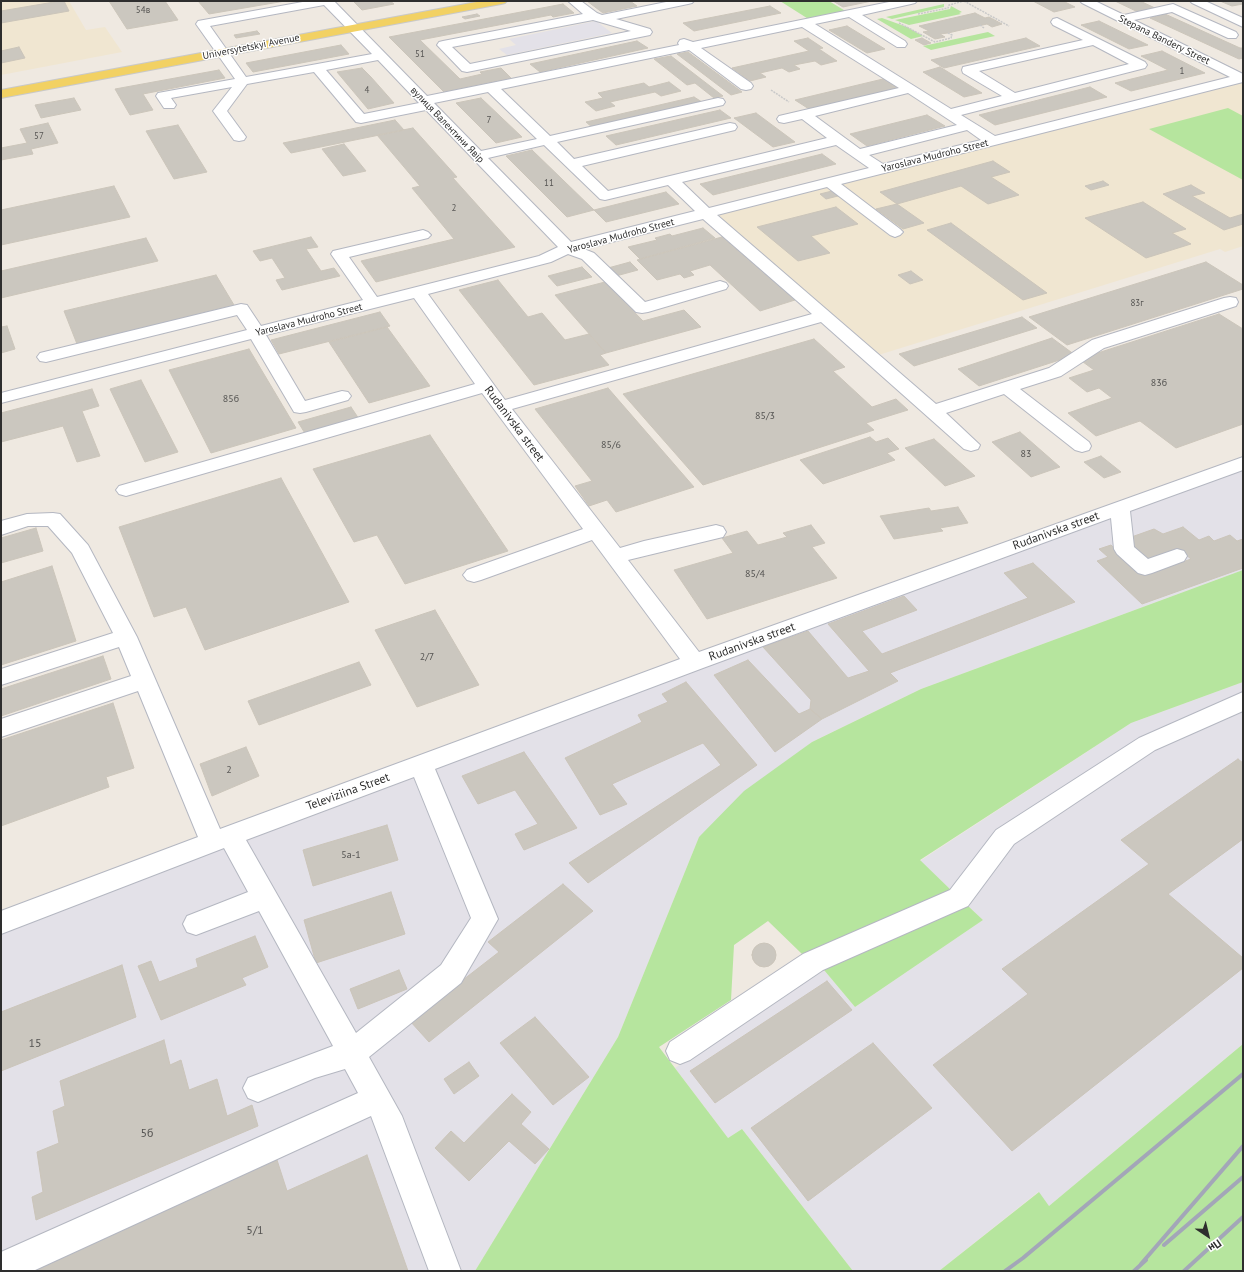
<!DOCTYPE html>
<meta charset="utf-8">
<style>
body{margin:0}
#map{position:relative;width:1244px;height:1272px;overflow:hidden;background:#efe9e1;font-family:"PT Sans",sans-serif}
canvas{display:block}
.frame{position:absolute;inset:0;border:2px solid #2e2e2e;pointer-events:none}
.north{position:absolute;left:1188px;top:1216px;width:40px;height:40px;-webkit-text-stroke:3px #fff;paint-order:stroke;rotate:145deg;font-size:11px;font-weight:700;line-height:16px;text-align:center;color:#2e2e2e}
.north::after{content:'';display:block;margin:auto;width:14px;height:18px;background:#2e2e2e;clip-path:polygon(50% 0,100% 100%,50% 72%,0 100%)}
</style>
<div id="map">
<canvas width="1244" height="1272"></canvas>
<div class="frame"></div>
<div class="north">Пн</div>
</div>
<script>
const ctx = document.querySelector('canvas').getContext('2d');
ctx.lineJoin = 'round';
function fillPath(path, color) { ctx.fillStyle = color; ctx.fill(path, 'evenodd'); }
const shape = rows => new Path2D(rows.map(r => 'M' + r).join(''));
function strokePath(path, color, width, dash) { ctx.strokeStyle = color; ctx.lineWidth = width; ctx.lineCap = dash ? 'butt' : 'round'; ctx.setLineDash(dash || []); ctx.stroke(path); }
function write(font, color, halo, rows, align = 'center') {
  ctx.font = font + ' "PT Sans",sans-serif'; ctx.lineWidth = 3; ctx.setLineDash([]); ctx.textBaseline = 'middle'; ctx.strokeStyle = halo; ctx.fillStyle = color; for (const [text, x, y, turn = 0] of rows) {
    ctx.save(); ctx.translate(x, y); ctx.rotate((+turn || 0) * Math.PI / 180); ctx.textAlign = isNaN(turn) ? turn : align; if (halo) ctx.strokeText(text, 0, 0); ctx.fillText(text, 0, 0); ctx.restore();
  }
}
const industrial = shape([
 [596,21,612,33,507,55,499,49,516,45,509,39],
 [1243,467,1243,570,921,689,812,742,699,837,618,1037,475,1271,1,1271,1,932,397,780],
 [1243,682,1243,1044,1049,1206,1038,1192,939,1271,853,1271,742,1129,728,1138,675,1068,824,970,855,1007,983,920,920,861,1131,723]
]);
const education = shape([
 [1,1,69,1,86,30,105,27,122,52,1,75],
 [1243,78,1243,246,1225,252,1220,249,872,357,707,214]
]);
const green = shape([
 [780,1,829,1,847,12,810,20],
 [944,4,944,7,892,19,886,17],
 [951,6,962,12,959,13,961,14,909,25,895,20,950,9],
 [882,18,907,27,923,36,911,39,877,19],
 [988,32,995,36,931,50,923,46],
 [1228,108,1243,116,1243,180,1149,129],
 [1243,570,1243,682,1131,723,920,860,952,891,802,954,768,921,734,945,731,1000,659,1047,728,1138,742,1129,853,1271,475,1271,618,1037,699,837,744,791,812,742,921,689],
 [967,905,983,920,855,1007,824,970],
 [1243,1044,1243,1271,939,1271,1039,1192,1049,1206]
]);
const building = shape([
 [60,1,64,1,69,11,1,23,1,11,60,1],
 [109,1,165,1,178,20,127,29,109,1],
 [198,1,285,1,209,14,198,1],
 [353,1,390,1,394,4,362,10,353,1],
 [587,1,630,1,637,6,603,13,587,1],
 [833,1,872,1,843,7,833,1],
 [1033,1,1063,1,1075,7,1054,12,1033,1],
 [1115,1,1140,1,1155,8,1138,12,1115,1],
 [1220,1,1243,1,1243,4,1232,6,1220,1],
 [563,4,574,13,553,17,551,15,420,40,460,79,482,74,480,72,501,68,511,78,444,92,389,37,563,4],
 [770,6,781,13,694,31,683,23,770,6],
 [975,13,985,18,989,17,1002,24,992,27,987,24,948,33,940,34,945,37,935,39,923,32,929,31,919,26,975,13],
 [477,14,480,16,465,19,462,17,477,14],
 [1165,14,1240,48,1243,48,1243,58,1239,59,1150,18,1165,14],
 [1099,21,1148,45,1129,49,1081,25,1099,21],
 [847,26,885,49,867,53,829,30,847,26],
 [257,31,260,34,236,38,234,35,257,31],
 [808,38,823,48,819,49,837,61,821,65,815,61,794,65,800,69,789,72,782,68,760,73,766,77,750,81,732,68,809,51,794,41,808,38],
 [922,38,931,43,924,45,915,40,922,38],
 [1026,38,1040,46,944,68,931,60,1026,38],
 [637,41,648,48,540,72,530,64,637,41],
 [341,45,349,54,253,72,246,63,341,45],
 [19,47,25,58,1,63,1,51,19,47],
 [1162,51,1205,73,1131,91,1115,83,1168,70,1141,56,1162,51],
 [688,52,742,92,731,95,677,54,688,52],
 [671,56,723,96,714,98,695,83,687,85,654,59,671,56],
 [940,67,982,93,964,97,923,72,940,67],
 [362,68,371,77,394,103,368,109,337,72,362,68],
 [219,70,225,78,143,94,153,110,130,115,115,89,219,70],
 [883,79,897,88,809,109,795,100,883,79],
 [669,82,681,91,661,96,655,92,610,102,615,106,596,111,585,102,603,98,598,93,644,83,649,87,669,82],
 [1090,87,1107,97,995,125,979,115,1090,87],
 [694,97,702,102,593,128,586,122,694,97],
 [74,98,81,110,41,118,35,105,74,98],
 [481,98,522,137,496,143,456,103,481,98],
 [720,110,731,118,616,145,606,136,720,110],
 [756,113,795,142,773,147,734,118,756,113],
 [927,115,945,126,867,146,850,134,927,115],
 [395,120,404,130,291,153,283,143,395,120],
 [48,123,58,143,31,149,33,154,1,160,1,148,27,143,20,129,48,123],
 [178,125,207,172,174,179,146,131,178,125],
 [413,128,457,177,453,178,515,247,376,282,361,261,454,239,412,188,420,186,377,135,413,128],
 [344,144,366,171,343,176,322,149,344,144],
 [532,150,594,210,567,217,506,156,532,150],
 [822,154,836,164,713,195,700,184,822,154],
 [993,161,1010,172,991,177,1019,195,988,204,961,186,897,204,880,192,993,161],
 [1103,181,1109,185,1091,190,1085,186,1103,181],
 [1191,185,1205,193,1192,196,1230,218,1243,214,1243,224,1224,230,1163,194,1191,185],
 [114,186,130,217,1,245,1,210,114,186],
 [832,191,838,196,826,199,820,194,832,191],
 [666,192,679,204,606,222,594,210,666,192],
 [1143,202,1186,229,1172,233,1191,244,1146,258,1085,218,1143,202],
 [897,204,924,223,903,229,876,209,897,204],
 [836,207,858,224,811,236,830,253,798,261,757,227,836,207],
 [951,223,1047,293,1023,300,927,230,951,223],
 [703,228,715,238,640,259,628,247,657,240,655,238,670,234,672,236,703,228],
 [311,237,318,247,306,249,321,271,334,268,340,276,282,290,276,280,285,278,272,258,260,261,253,251,311,237],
 [722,237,795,300,760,311,710,265,690,271,694,275,684,278,680,274,657,280,637,260,722,237],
 [146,238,158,261,1,298,1,271,146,238],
 [630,262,638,270,616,276,608,268,630,262],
 [1206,262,1243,285,1243,289,1067,345,1029,317,1206,262],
 [582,267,592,277,557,286,548,276,582,267],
 [911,271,923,280,910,284,898,275,911,271],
 [216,275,234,305,77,344,64,311,216,275],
 [498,280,528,317,542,313,565,340,589,334,606,353,600,355,609,365,534,385,459,290,498,280],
 [605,282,643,321,684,310,701,327,606,353,555,295,605,282],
 [380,312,390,326,279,354,271,340,380,312],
 [1219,314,1243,329,1243,424,1176,448,1140,421,1096,436,1068,413,1112,398,1099,388,1087,392,1069,378,1094,370,1079,359,1219,314],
 [1022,317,1037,328,914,366,899,354,1022,317],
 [7,326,15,349,1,353,1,327,7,326],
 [387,327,430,386,369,403,329,342,387,327],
 [1052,338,1075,355,979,386,958,369,1052,338],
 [814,339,845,367,833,371,872,407,896,399,908,410,866,423,874,430,703,485,623,394,814,339],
 [249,349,296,428,211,453,169,370,249,349],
 [141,380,178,452,145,462,110,389,141,380],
 [608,388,694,487,616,512,607,500,589,506,575,486,592,481,535,409,608,388],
 [92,389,99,406,82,411,100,456,77,462,63,426,1,442,1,413,92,389],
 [351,407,359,419,306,435,298,422,351,407],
 [1020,432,1060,467,1031,477,992,442,1020,432],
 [430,435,508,551,405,584,377,535,354,542,313,469,430,435],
 [870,437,876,442,888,438,899,449,887,453,895,460,823,484,800,460,870,437],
 [934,439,975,476,945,486,905,448,934,439],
 [1101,456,1121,472,1104,478,1084,462,1101,456],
 [281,478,349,602,205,650,186,607,154,617,119,527,281,478],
 [958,507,968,523,940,528,943,531,894,539,880,516,929,508,931,511,958,507],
 [811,525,825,543,812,547,837,578,707,619,674,570,733,553,722,538,747,531,758,545,787,537,783,533,811,525],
 [1183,527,1199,540,1209,536,1214,541,1230,535,1237,541,1243,539,1243,568,1142,604,1097,561,1108,557,1099,549,1111,545,1144,576,1191,559,1179,549,1146,561,1123,540,1154,529,1163,534,1183,527],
 [36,528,43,551,1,563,1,538,36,528],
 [1033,563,1075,602,890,673,898,681,822,719,810,709,811,700,763,647,808,631,848,678,869,671,828,624,904,596,917,610,862,631,882,654,1028,598,1004,573,1033,563],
 [52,566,76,641,1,665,1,582,52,566],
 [435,610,479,685,417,707,375,630,435,610],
 [103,656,111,679,1,716,1,689,103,656],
 [748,660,799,714,810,709,822,719,775,752,714,675,748,660],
 [359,662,371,685,259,725,248,701,359,662],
 [686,682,757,765,588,883,569,863,721,765,703,743,612,784,627,804,600,815,565,758,642,722,638,715,668,702,662,694,686,682],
 [113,703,134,768,106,777,109,787,1,826,1,740,113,703],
 [246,747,259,776,212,796,200,764,246,747],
 [524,752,577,828,524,850,515,834,538,824,515,790,478,804,462,776,524,752],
 [1238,759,1243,763,1243,839,1168,894,1243,958,1243,968,1012,1151,933,1065,1028,994,1002,969,1149,864,1121,840,1238,759],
 [387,825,398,860,313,886,303,850,387,825],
 [563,884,593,911,429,1042,410,1021,499,952,488,942,563,884],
 [391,892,405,934,316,963,304,920,391,892],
 [255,936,268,967,242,978,246,985,161,1020,138,966,151,961,159,982,198,967,196,959,255,936],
 '752 955a12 12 0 1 1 24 0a12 12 0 1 1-24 0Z',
 [122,965,136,1017,1,1071,1,1012,122,965],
 [399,970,407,989,358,1009,350,989,399,970],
 [827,981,852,1010,715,1103,690,1071,827,981],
 [535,1017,589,1077,553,1105,500,1043,535,1017],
 [164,1040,170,1065,181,1060,189,1090,217,1079,227,1116,252,1105,258,1126,36,1220,32,1197,43,1192,37,1152,59,1143,53,1111,65,1106,60,1081,164,1040],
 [873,1043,932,1108,808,1201,751,1128,873,1043],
 [469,1062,479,1076,454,1094,444,1079,469,1062],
 [512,1094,531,1112,521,1124,549,1149,535,1164,509,1141,469,1181,435,1148,451,1131,464,1143,512,1094],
 [367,1155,408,1271,24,1271,277,1160,287,1191,367,1155]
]);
const path = shape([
 [964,1,1009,26],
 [918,14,948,8,949,5,964,1],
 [899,23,935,42,951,38,952,35,948,33],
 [980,25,984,28],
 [771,90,789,102]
]);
const minor = shape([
 [308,1,334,1,427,96,679,45,678,43,680,40,684,39,693,42,894,1,917,1,915,3,911,4,862,15,905,41,907,44,905,47,897,47,849,17,815,24,951,109,1002,96,963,73,962,70,963,67,1083,40,1053,25,1051,22,1053,19,1057,18,1145,62,1147,65,1145,68,961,115,995,136,1230,77,1082,3,1080,1,1095,1,1124,15,1173,4,1236,32,1238,35,1236,38,1228,38,1172,12,1134,20,1243,74,1243,82,841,184,900,229,903,232,900,235,895,237,890,235,827,187,717,215,936,404,1049,368,1092,340,1224,298,1230,297,1236,298,1238,302,1236,306,1104,348,1061,376,1020,389,1089,442,1091,446,1089,450,1082,452,1075,450,1004,394,946,413,980,445,978,449,971,451,964,449,821,322,512,409,620,548,644,541,716,525,723,527,726,532,723,537,628,560,699,652,1243,457,1243,470,1130,511,1134,547,1148,559,1177,549,1184,551,1187,556,1184,561,1152,573,1145,575,1138,573,1117,554,1114,549,1111,518,703,668,435,769,498,919,461,983,369,1057,402,1116,461,1271,429,1271,371,1116,33,1271,1,1271,1,1252,358,1093,345,1069,315,1078,258,1102,248,1098,243,1088,248,1078,333,1046,259,911,196,935,187,932,183,924,187,916,248,892,224,848,1,934,1,911,198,837,138,691,1,737,1,719,131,676,119,647,1,685,1,669,113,633,72,553,48,526,28,526,1,535,1,521,27,514,53,513,60,514,88,545,137,637,220,829,680,659,592,540,481,580,474,582,467,580,463,575,467,570,583,529,482,393,133,494,126,496,119,494,116,490,119,486,475,384,414,298,266,335,305,401,342,391,348,392,351,396,348,400,306,412,300,413,294,412,251,339,1,403,1,393,247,330,237,315,46,362,40,361,37,357,40,353,241,304,247,305,261,326,363,300,331,254,333,251,423,230,428,232,431,235,428,238,349,257,377,297,539,256,558,247,426,110,361,123,356,122,314,72,247,84,227,111,246,137,244,140,239,141,234,140,213,111,232,87,171,98,176,105,174,108,164,108,156,96,158,93,235,79,196,24,198,21,308,1],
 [324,5,372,54,246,77,210,26,324,5],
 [802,27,899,88,779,116,777,119,779,122,784,123,802,119,827,138,608,191,582,166,735,130,737,127,735,124,730,123,574,159,557,142,723,105,725,102,723,99,718,98,550,136,501,89,689,50,741,89,746,90,751,89,753,86,751,83,701,48,802,27],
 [1093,45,1129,64,1015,93,979,71,1093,45],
 [378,60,418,102,419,103,364,114,326,70,378,60],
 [488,92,537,139,481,151,434,103,488,92],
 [908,93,957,125,860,149,815,116,908,93],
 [967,130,981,140,883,164,869,155,967,130],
 [544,145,600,199,605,200,668,185,695,211,571,242,488,158,544,145],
 [836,145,869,168,709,208,682,182,836,145],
 [703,219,812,314,505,400,428,294,551,262,568,254,582,259,636,312,642,313,648,312,726,289,728,286,726,283,720,281,645,302,594,253,584,249,703,219],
 [414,777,471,918,441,965,356,1033,246,840,414,777],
 [568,1,581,1,597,13,602,15,671,1,694,1,692,3,688,4,616,19,650,29,652,32,650,35,467,72,462,71,437,45,439,42,443,41,583,14,568,1],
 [593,20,631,31,470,64,452,47,593,20],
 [1190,1,1205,1,1243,18,1243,27,1192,3,1190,1],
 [1243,692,1243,711,1155,750,1014,844,968,906,823,970,690,1060,680,1064,670,1060,666,1051,670,1042,803,954,950,890,996,830,1139,738,1243,692]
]);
const major = shape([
 [482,1,507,1,505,3,501,4,1,98,1,90,482,1]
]);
const rail = shape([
 [1164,1245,1243,1177],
 [1141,1264,1243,1146],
 [1005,1271,1023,1258,1243,1074],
 [1134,1271,1146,1260],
 [1184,1271,1243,1217]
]);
const farNumbernames = [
 ["54в",143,10],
 ["51",420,54],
 ["1",1182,71],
 ["4",367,90],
 ["7",489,120],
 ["57",39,136],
 ["11",549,183],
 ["2",454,208],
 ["83г",1137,303]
];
const farStreetnames = [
 ["Stepana Bandery Street",1164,40,26],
 ["Universytetskyi Avenue",251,47,-11],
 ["вулиця Валентини Явір",447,125,46],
 ["Yaroslava Mudroho Street",935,156,-14],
 ["Yaroslava Mudroho Street",621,236,-15],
 ["Yaroslava Mudroho Street",309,320,-14]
];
const numberNames = [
 ["83б",1159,383],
 ["85б",231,399],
 ["85/3",765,416],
 ["85/6",611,445],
 ["83",1026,454],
 ["85/4",755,574],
 ["2/7",427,657],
 ["2",229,770],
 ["5а-1",351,855]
];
const streetNames = [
 ["Rudanivska street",514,424,53],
 ["Rudanivska street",1056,531,-20],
 ["Rudanivska street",752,642,-20],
 ["Televiziina Street",348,792,-20]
];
const nearNumbernames = [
 ["15",35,1044],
 ["5б",147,1134],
 ["5/1",255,1231]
];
fillPath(industrial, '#e3e1e8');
fillPath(education, '#f0e6d1');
fillPath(green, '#b6e59e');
fillPath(building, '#cbc7bf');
strokePath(building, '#cbc5ba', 1);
strokePath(minor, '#b4b7c1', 2);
strokePath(major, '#c9c9c9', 2);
strokePath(path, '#c9c9c9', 1.5, [2, 1]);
fillPath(minor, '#fff');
fillPath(major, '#f2d163');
strokePath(rail, '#a3a6b8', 4);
write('9px', '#555452', null, farNumbernames);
write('10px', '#2e2e2e', '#fff', farStreetnames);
write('10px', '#555452', null, numberNames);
write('12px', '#2e2e2e', '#fff', streetNames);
write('12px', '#555452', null, nearNumbernames);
</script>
